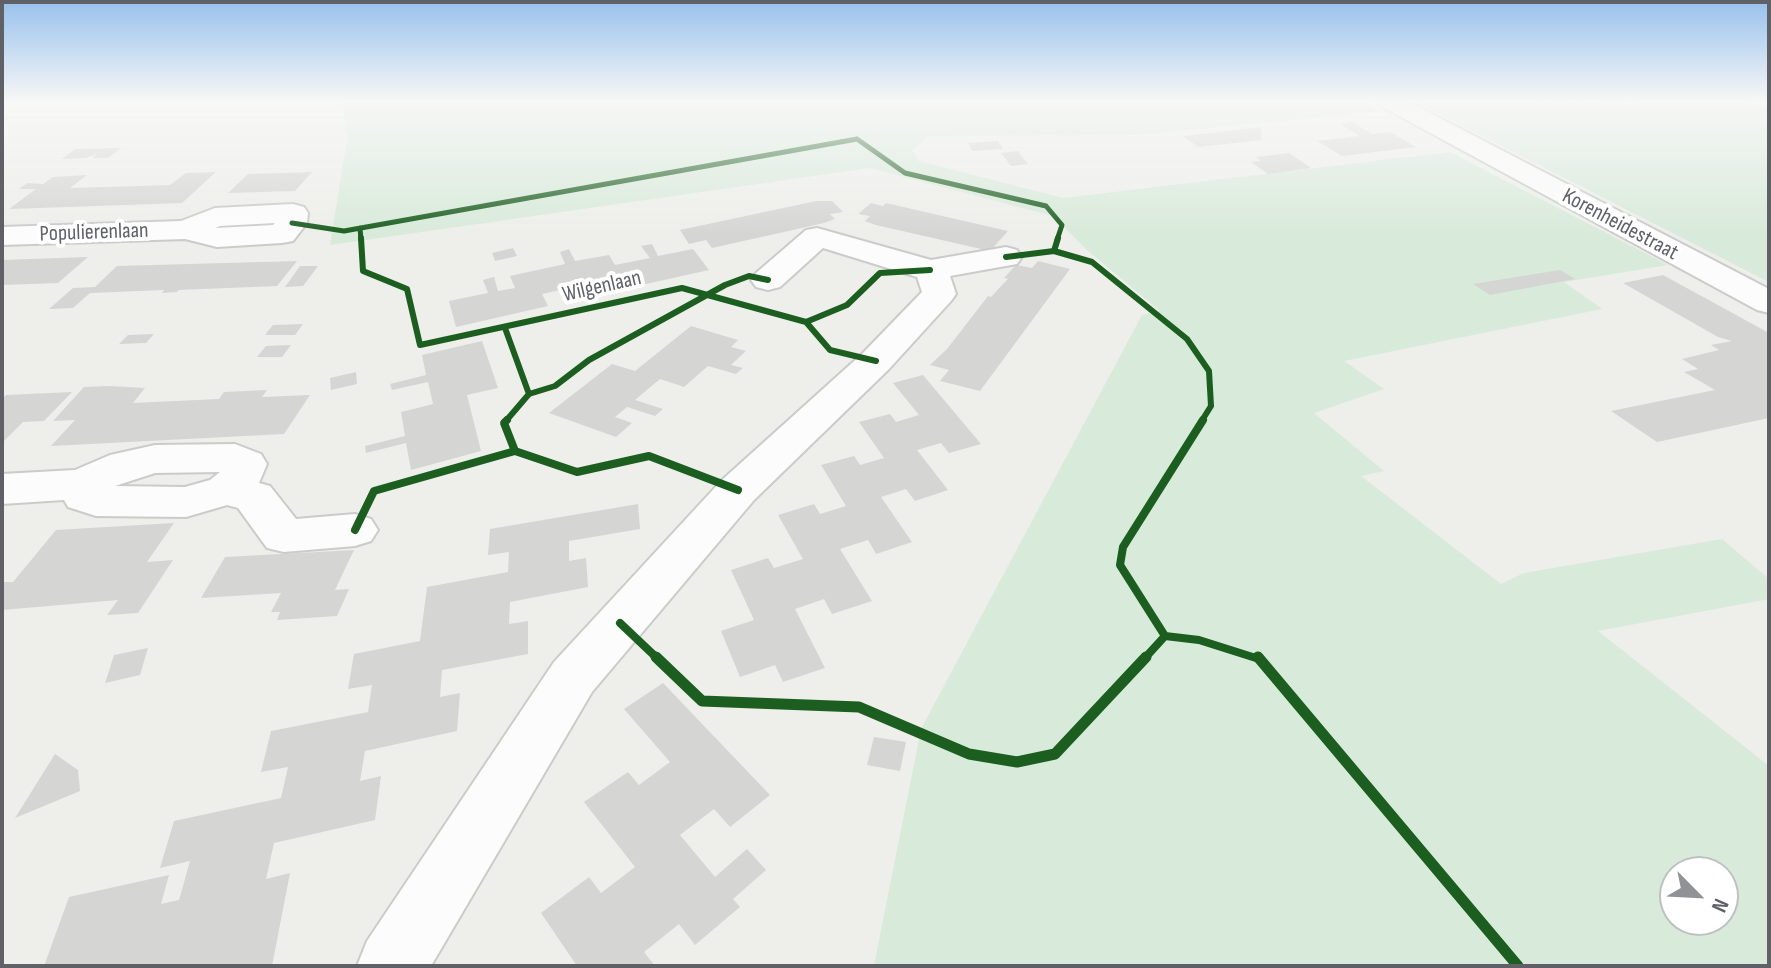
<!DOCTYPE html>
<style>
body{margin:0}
#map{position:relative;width:1771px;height:968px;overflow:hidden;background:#eeeeea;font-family:"Sofia Sans Condensed",sans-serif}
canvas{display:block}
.frame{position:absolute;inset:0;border:4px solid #5f6167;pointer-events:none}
.north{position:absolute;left:1659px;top:856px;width:80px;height:80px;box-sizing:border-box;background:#fff;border:2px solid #bfc0c2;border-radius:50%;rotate:114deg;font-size:22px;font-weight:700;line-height:32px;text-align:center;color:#5f6167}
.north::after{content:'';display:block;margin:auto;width:28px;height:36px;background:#919295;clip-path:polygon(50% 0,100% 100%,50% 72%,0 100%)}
</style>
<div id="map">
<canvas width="1771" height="968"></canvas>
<div class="frame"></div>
<div class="north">N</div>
</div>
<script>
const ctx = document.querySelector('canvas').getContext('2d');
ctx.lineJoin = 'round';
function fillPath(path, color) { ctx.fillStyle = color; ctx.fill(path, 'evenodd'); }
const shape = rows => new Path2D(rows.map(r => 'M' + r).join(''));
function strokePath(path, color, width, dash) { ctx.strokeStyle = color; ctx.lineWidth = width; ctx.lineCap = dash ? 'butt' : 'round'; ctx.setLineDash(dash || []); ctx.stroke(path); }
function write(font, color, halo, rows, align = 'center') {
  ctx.font = font + ' "Sofia Sans Condensed",sans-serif'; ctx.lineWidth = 8; ctx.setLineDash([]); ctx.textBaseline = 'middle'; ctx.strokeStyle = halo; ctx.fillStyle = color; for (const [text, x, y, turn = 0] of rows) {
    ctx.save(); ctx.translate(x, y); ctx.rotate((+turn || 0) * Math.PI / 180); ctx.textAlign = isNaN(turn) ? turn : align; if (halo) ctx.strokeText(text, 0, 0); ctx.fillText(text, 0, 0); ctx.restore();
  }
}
const green = shape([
 [342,100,1366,100,1378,112,1135,135,928,136,912,151,919,161,1063,198,1450,152,1668,265,1564,282,1602,309,1344,361,1384,389,1314,413,1384,471,1361,476,1501,584,1524,573,1722,539,1769,579,1769,599,1598,631,1769,766,1769,966,874,966,921,729,1142,315,1160,311,1087,250,1053,216,870,168,330,245,347,140],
 [1675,872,1723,872,1723,920,1675,920],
 [1411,100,1639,104,1638,100,1735,100,1769,108,1769,282]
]);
const stream = shape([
 [1579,100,1624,100,1620,103,1583,103,1579,100]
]);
const building = shape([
 [1352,122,1372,134,1390,132,1416,147,1342,156,1317,141,1360,136,1340,124],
 [1261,127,1262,140,1198,147,1183,136],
 [998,141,1003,149,972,151,968,143],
 [121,148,108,158,92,158,98,153,86,158,62,159,75,149],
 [1018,151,1021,155,1028,164,1011,166,1001,153],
 [1289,153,1311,168,1268,174,1251,162,1261,161,1256,157],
 [216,172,182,203,9,209,36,189,19,189,27,183,43,184,53,177,87,175,70,188,170,185,186,173],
 [312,172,295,191,228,193,248,174],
 [816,201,832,201,843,212,830,214,835,219,824,223,712,248,706,240,689,244,680,230],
 [871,203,883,206,886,203,1008,231,990,251,876,225,865,221,870,216,858,214],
 [652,244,658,256,693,249,709,270,628,288,622,276,542,294,548,306,456,327,449,301,488,293,483,280,494,277,498,291,515,288,510,276,565,264,560,252,569,249,575,261,609,255,615,265,650,258,641,246],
 [513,248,517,256,495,261,492,253],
 [88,257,58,283,2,285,2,260],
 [297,261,277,286,179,290,177,292,162,293,164,290,90,293,73,308,49,309,73,288,95,287,117,266],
 [1038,261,1070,269,980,391,940,381,949,370,930,365,947,349,988,296,991,297,1003,284,1008,279,1004,278,1016,265,1032,268],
 [300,266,318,266,303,286,285,287],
 [1560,270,1575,279,1490,295,1473,284],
 [1663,275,1769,333,1769,418,1657,442,1611,411,1715,390,1684,372,1698,369,1682,359,1719,350,1711,345,1732,341,1718,337,1623,283],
 [303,324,295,335,265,335,273,325],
 [691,326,738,340,731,347,746,351,731,365,743,368,736,374,708,366,684,387,660,379,635,400,663,409,655,416,627,407,615,417,632,423,616,437,549,413,612,364,635,371],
 [154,334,146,343,119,344,128,335],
 [482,341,498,388,467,395,481,451,411,470,406,443,366,453,365,446,405,436,401,412,433,404,428,382,392,390,390,384,426,375,422,355],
 [291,345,282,357,257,357,266,346],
 [356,372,357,384,331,390,330,378],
 [923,375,981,444,949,453,941,443,917,450,948,490,915,501,906,489,881,497,912,542,876,554,868,540,840,549,872,601,832,614,824,599,795,609,825,668,783,682,775,665,740,677,721,631,754,620,731,570,768,558,774,568,803,559,778,515,814,504,820,514,846,506,821,465,854,456,860,465,884,458,859,422,890,414,896,422,919,415,893,383],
 [108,386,145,388,133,403,219,399,224,392,267,390,262,397,310,395,284,434,51,446,75,420,53,421,84,387],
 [72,392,44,421,23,422,2,443,2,399,6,395],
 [638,504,640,529,569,541,569,561,586,558,588,587,510,602,509,624,528,621,528,654,442,670,440,697,460,693,457,731,365,751,360,781,381,776,375,820,274,843,266,879,290,873,272,966,44,966,69,897,169,875,161,904,179,900,190,861,160,868,174,821,281,798,288,767,261,772,271,731,368,712,372,685,348,689,354,654,420,641,427,587,508,572,509,552,488,555,490,529],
 [174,523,147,562,173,560,138,613,107,615,118,600,2,610,2,582,13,582,56,530],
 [354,550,335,590,349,589,337,616,277,620,280,612,271,612,281,593,201,598,225,557],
 [148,648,140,675,105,683,114,655],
 [663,683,770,795,730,827,714,809,680,835,715,877,747,849,766,870,733,899,740,907,695,945,679,924,644,952,655,966,577,966,541,913,589,877,601,893,635,867,584,802,628,772,639,785,670,762,624,709],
 [874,737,906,742,900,771,867,765],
 [55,754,78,770,80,791,15,818]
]);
const minor = shape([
 [1375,100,1405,100,1769,289,1769,313,1757,310,1379,105,1375,100],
 [293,204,304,207,308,213,307,223,293,241,282,243,217,247,185,239,2,245,2,227,181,221,215,208,293,204],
 [275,223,273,225,215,228,220,226,275,223],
 [817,228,931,260,1006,247,1017,250,1022,257,1017,264,950,276,956,294,951,301,889,369,754,500,592,692,431,966,357,966,367,941,554,662,722,480,863,353,922,292,917,277,823,248,780,287,768,290,756,287,751,280,756,273,806,230,817,228],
 [235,444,261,454,267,464,259,483,270,486,296,519,355,514,371,519,378,530,371,541,355,546,284,552,267,548,238,508,227,505,186,517,96,516,68,507,64,500,2,504,2,474,75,470,110,455,155,445,235,444],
 [220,472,210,480,185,487,115,486,155,473,220,472]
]);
const cyclewayFar3 = shape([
 [857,139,905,173,1046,206,1062,225,1057,240],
 [292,223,344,231,857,139],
 [360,228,361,240]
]);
const cyclewayFar2 = shape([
 [361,238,363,271,407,289,420,345,682,288,806,322,830,350,876,361],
 [1054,251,1058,238],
 [1006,257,1054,251,1092,262,1187,339,1209,371,1211,406,1201,422],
 [806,322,847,305,880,273,930,270],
 [505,328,529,394,505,422],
 [529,394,555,386,589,360,725,285,749,276,768,280]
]);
const cyclewayFar1 = shape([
 [507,420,504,423,515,451,577,472,649,456,738,490],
 [1203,420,1123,547,1120,565,1165,636,1199,640,1259,659],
 [355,530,374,491,515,451],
 [620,623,658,659],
 [1144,659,1165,636]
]);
const cycleway = shape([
 [656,657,702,701,859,707,969,754,1017,762,1055,754,1146,657],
 [1258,657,1518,966]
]);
const farStreetnames = [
 ["Korenheidestraat",1620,225,28],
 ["Populierenlaan",94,233,-2],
 ["Wilgenlaan",602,287,-13]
];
fillPath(green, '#d8eada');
fillPath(stream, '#c0d5f5');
fillPath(building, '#d5d5d3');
strokePath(minor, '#cbcbcc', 4);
fillPath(minor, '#fcfcfc');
strokePath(cyclewayFar3, '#1b5e20', 5);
strokePath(cyclewayFar2, '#1b5e20', 6);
strokePath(cyclewayFar1, '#1b5e20', 8);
strokePath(cycleway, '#1b5e20', 11);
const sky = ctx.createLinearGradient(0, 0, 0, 235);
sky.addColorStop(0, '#98c1ed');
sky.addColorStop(0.43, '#f7f7f6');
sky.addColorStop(1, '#f7f7f600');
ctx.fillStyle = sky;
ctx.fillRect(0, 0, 1771, 235);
write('22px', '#5f6167', '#fff', farStreetnames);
</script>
